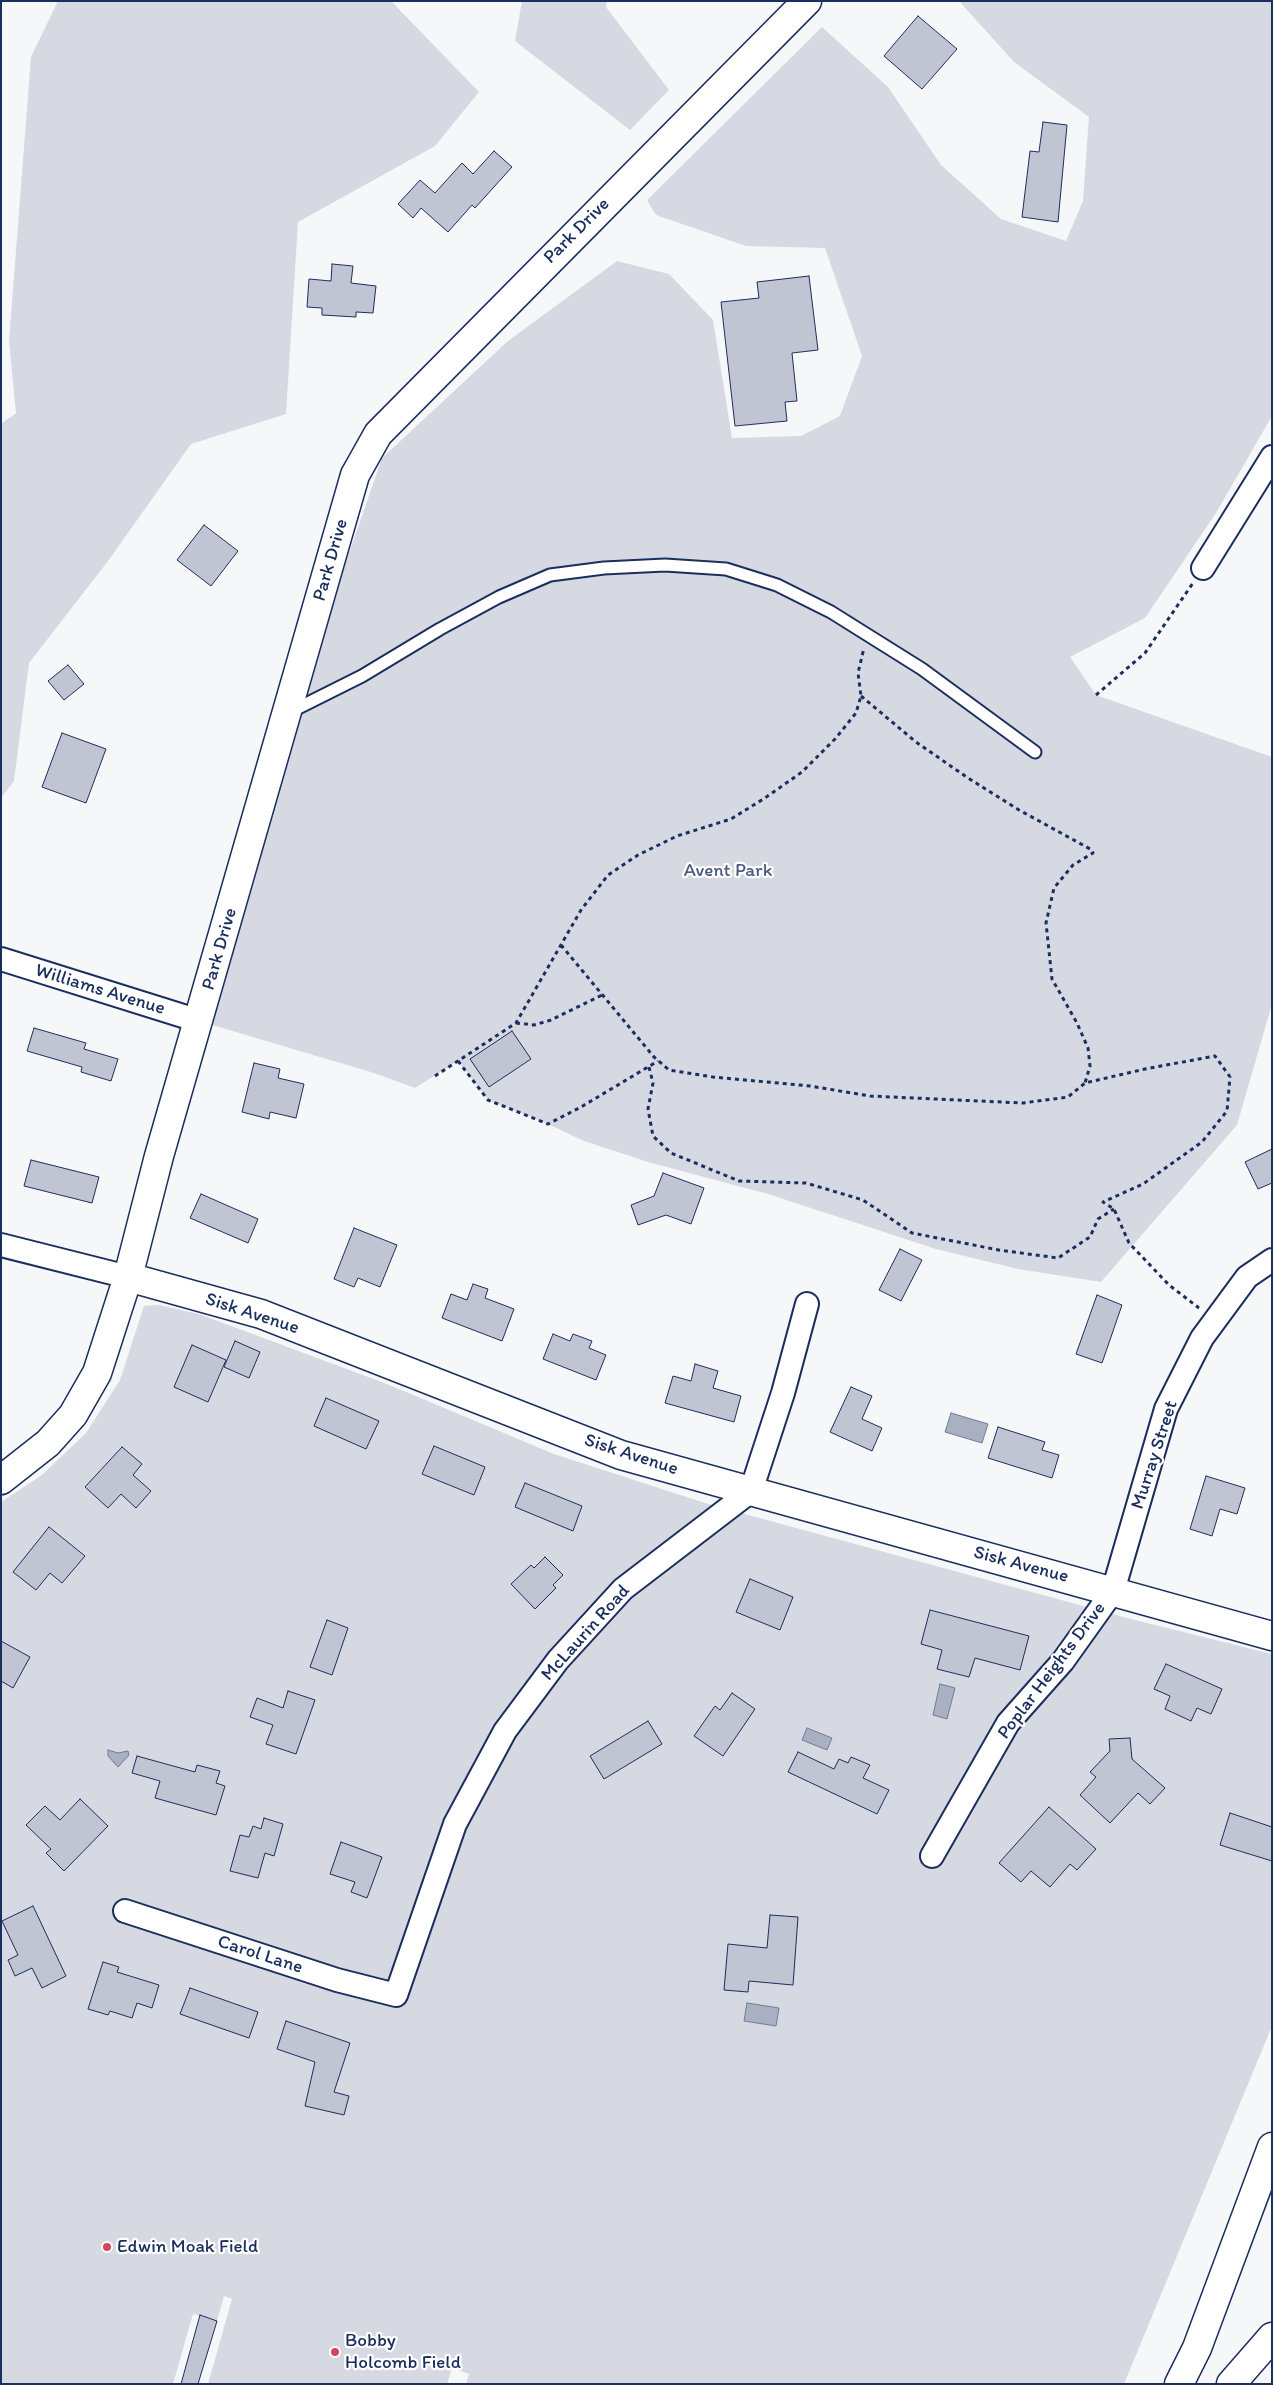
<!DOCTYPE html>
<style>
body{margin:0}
#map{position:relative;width:1273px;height:2385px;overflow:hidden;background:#f6f7f9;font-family:Itim,sans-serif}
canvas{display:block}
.frame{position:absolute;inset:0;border:2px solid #1b2f5e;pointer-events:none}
</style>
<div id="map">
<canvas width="1273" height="2385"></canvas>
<div class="frame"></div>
</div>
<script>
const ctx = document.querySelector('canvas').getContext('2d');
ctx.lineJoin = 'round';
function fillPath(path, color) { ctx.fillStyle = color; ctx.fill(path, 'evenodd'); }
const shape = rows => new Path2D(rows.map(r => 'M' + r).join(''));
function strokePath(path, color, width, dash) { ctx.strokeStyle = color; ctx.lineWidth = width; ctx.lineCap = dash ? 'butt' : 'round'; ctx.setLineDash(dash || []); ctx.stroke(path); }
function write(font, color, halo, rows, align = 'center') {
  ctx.font = font + ' Itim,sans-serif'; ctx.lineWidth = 4.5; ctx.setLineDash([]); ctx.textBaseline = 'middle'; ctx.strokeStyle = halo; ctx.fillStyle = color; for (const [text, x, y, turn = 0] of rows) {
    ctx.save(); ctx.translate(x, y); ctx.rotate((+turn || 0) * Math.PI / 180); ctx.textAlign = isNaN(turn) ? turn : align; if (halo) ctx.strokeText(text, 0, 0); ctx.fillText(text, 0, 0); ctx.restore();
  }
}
const green = shape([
 [58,1,391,1,479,92,435,146,298,222,286,414,191,444,108,561,29,663,14,781,1,798,1,424,16,413,9,341,31,57],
 [522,1,607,1,606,7,669,90,630,130,515,41],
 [959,1,1272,1,1272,416,1216,513,1145,618,1070,657,1096,695,1272,757,1272,1004,1237,1125,1101,1282,1018,1269,936,1249,768,1194,648,1162,584,1141,548,1124,488,1100,458,1061,415,1088,374,1073,199,1021,347,559,382,458,508,341,617,261,669,274,713,320,732,438,801,436,840,416,862,356,825,248,746,246,656,215,647,200,822,27,888,87,941,165,1001,219,1066,241,1083,201,1089,117,1014,62],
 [159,1305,199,1314,387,1384,554,1454,708,1504,1131,1619,1272,1654,1272,2026,1124,2384,466,2384,469,2374,452,2368,447,2384,208,2384,232,2299,224,2296,217,2321,193,2314,173,2384,1,2384,1,1502,42,1475,86,1433,120,1380,144,1306]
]);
const water = shape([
 [951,1413,988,1424,982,1443,945,1432,951,1413],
 [940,1684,955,1688,947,1719,933,1715,940,1684],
 [807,1728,832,1738,827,1750,802,1740,807,1728],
 [108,1750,118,1753,128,1751,129,1755,118,1767,108,1756,108,1750],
 [747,2003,779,2008,776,2026,744,2021,747,2003]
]);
const building = shape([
 [918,16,957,49,922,89,884,56,918,16],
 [1043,122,1067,125,1058,222,1022,217,1030,151,1039,152,1043,122],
 [494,151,512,167,475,208,472,205,448,232,421,208,413,218,398,204,420,180,435,193,462,163,473,174,494,151],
 [332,264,353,266,351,283,376,286,373,313,356,312,356,317,322,315,322,308,307,307,309,279,331,281,332,264],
 [809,276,818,350,792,353,797,401,785,402,787,421,735,426,721,302,759,298,757,282,809,276],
 [204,525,238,551,211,586,177,560,204,525],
 [68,665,84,684,64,700,48,681,68,665],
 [62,733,106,749,86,803,42,787,62,733],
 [34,1028,86,1043,84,1049,118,1059,111,1081,81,1072,82,1067,27,1051,34,1028],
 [512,1031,531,1059,489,1087,470,1059,512,1031],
 [254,1063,280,1069,278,1078,304,1084,296,1118,270,1112,269,1119,242,1112,254,1063],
 [1272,1149,1272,1183,1258,1189,1245,1162,1272,1149],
 [31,1160,99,1177,92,1203,24,1186,31,1160],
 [663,1173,704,1188,691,1224,666,1215,638,1225,631,1205,654,1196,663,1173],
 [201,1194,258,1219,248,1243,190,1218,201,1194],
 [354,1228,397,1245,380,1287,358,1278,354,1287,334,1279,354,1228],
 [900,1249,922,1260,901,1301,879,1290,900,1249],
 [473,1284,488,1289,485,1298,514,1309,502,1341,442,1318,451,1294,467,1300,473,1284],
 [1097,1295,1122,1305,1102,1363,1076,1354,1097,1295],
 [553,1334,570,1341,573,1334,592,1341,589,1348,606,1355,596,1380,543,1359,553,1334],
 [235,1341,260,1352,249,1378,224,1367,235,1341],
 [192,1345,226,1360,208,1402,174,1387,192,1345],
 [695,1364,718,1371,713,1388,741,1396,734,1422,665,1403,673,1376,691,1381,695,1364],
 [851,1387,872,1396,862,1419,882,1428,872,1451,830,1432,851,1387],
 [326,1398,379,1421,366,1449,314,1426,326,1398],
 [998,1427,1045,1442,1042,1450,1059,1455,1052,1478,988,1458,998,1427],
 [434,1446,485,1467,474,1495,422,1474,434,1446],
 [122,1447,142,1464,133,1475,151,1491,136,1508,121,1494,108,1508,85,1487,122,1447],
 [1206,1476,1245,1488,1237,1514,1220,1509,1212,1536,1190,1529,1206,1476],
 [525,1483,582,1506,573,1531,515,1507,525,1483],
 [49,1527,85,1556,62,1583,50,1573,36,1590,13,1572,49,1527],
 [545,1557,563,1575,553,1585,556,1588,535,1609,511,1584,531,1565,534,1568,545,1557],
 [750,1579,793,1597,780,1630,736,1612,750,1579],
 [930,1610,1029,1636,1020,1670,975,1658,969,1677,937,1669,942,1650,921,1644,930,1610],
 [327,1620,348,1628,332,1675,310,1667,327,1620],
 [1,1641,30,1657,13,1688,1,1681,1,1641],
 [1166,1664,1222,1689,1211,1714,1197,1708,1191,1721,1165,1709,1170,1696,1154,1689,1166,1664],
 [288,1691,315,1700,296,1754,266,1744,273,1725,250,1717,257,1698,283,1708,288,1691],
 [732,1693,755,1709,723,1756,694,1736,715,1706,720,1710,732,1693],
 [648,1721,662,1744,604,1779,590,1756,648,1721],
 [1130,1738,1132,1759,1165,1788,1150,1804,1138,1793,1110,1823,1080,1795,1096,1777,1090,1772,1110,1751,1109,1739,1130,1738],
 [798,1752,834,1769,839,1759,848,1763,851,1757,870,1765,863,1778,889,1790,877,1814,788,1772,798,1752],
 [137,1756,195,1772,197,1765,220,1771,216,1783,225,1786,216,1815,155,1798,160,1781,132,1773,137,1756],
 [80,1799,108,1826,64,1871,46,1853,51,1849,26,1825,45,1806,60,1820,80,1799],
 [1049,1807,1096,1849,1077,1870,1070,1864,1050,1887,1031,1871,1021,1882,999,1863,1049,1807],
 [1230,1813,1272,1827,1272,1861,1220,1845,1230,1813],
 [264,1818,283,1824,274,1856,265,1853,258,1878,230,1871,240,1835,249,1837,253,1826,261,1829,264,1818],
 [341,1842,382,1857,367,1898,351,1892,355,1882,330,1874,341,1842],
 [33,1906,66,1976,42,1988,32,1968,15,1976,8,1960,18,1955,2,1921,33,1906],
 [770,1915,798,1917,793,1985,749,1981,748,1992,724,1990,728,1944,767,1948,770,1915],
 [103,1962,119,1967,117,1972,159,1985,152,2008,137,2003,132,2018,110,2011,108,2015,88,2009,103,1962],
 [190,1988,258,2012,249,2038,180,2014,190,1988],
 [286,2021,350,2043,334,2092,349,2096,344,2115,305,2106,315,2062,277,2049,286,2021],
 [200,2315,217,2321,198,2384,181,2384,200,2315]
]);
const path = shape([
 [1096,695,1145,653,1193,583],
 [861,696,916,742,968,778,1019,810,1092,850,1093,853,1073,865,1054,888,1046,923,1052,979,1077,1023,1088,1048,1090,1066,1085,1083],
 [561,945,654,1057,669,1070,713,1077,810,1086,870,1096,1023,1103,1068,1097,1085,1083,1145,1069,1215,1056,1230,1077,1227,1111,1202,1142,1143,1184,1103,1202,1114,1209,1129,1243,1169,1285,1199,1308],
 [516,1023,534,1025,551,1020,602,995],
 [458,1061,488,1100,548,1124,581,1107,658,1061],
 [649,1067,653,1083,648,1109,653,1136,671,1153,739,1181,806,1183,863,1200,912,1233,999,1250,1058,1258,1090,1237,1098,1219,1114,1209],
 [435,1076,516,1023,581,910,608,875,638,855,677,836,731,819,765,798,802,772,835,739,856,713,861,696,858,673,864,648]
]);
const lane = shape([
 [290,712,362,676,440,629,499,597,550,575,604,568,665,565,726,569,777,585,831,612,922,669,1035,752]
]);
const street = shape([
 [1203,568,1272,457],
 [1,959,199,1021],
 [1,1245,128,1277],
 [932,1856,1008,1723,1063,1661,1113,1591,1166,1409,1202,1338,1247,1277,1272,1260],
 [125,1911,337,1980,396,1995,455,1824,505,1731,558,1660,623,1589,751,1491,783,1393,807,1304]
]);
const secondary = shape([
 [128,1277,261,1314,621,1455,1272,1636],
 [1,1480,48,1443,73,1415,97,1373,128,1277,159,1156,355,475,378,434,807,1]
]);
const highway = shape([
 [1179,2384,1197,2348,1272,2147],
 [1231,2384,1272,2337]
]);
const markers = [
 [107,2247,5,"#d1495b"],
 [335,2352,5,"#d1495b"]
];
const streetNames = [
 ["Park Drive",577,231,-45],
 ["Park Drive",331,560,-74],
 ["Park Drive",220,949,-74],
 ["Williams Avenue",100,990,17],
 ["Sisk Avenue",252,1314,18],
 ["Sisk Avenue",631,1455,18],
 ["Murray Street",1155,1455,-72],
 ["Sisk Avenue",1021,1565,15],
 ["McLaurin Road",586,1633,-48],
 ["Poplar Heights Drive",1052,1671,-53],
 ["Carol Lane",260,1955,18]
];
const parkNames = [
 ["Avent Park",728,871]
];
const poiNames = [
 ["Edwin Moak Field",117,2247],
 ["Bobby",345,2341],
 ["Holcomb Field",345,2363]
];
fillPath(green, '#d6d9e2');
fillPath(water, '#a9b0c1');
strokePath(water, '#707c99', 1);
fillPath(building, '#c0c4d3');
strokePath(building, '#1b2f5e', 1);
strokePath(lane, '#1b2f5e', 15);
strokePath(street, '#1b2f5e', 26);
strokePath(secondary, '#1b2f5e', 31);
strokePath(highway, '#1b2f5e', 31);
strokePath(path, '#1b2f5e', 3, [4, 4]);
strokePath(lane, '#fff', 11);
strokePath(street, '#fff', 22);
strokePath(secondary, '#fff', 28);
strokePath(highway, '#fff', 28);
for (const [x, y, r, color] of markers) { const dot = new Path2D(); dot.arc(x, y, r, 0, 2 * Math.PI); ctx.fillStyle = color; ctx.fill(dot); strokePath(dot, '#fff', 2); }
write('19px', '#1b2f5e', '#fff', streetNames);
write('19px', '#4a5a7f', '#fff', parkNames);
write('19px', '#1b2f5e', '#fff', poiNames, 'left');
</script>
